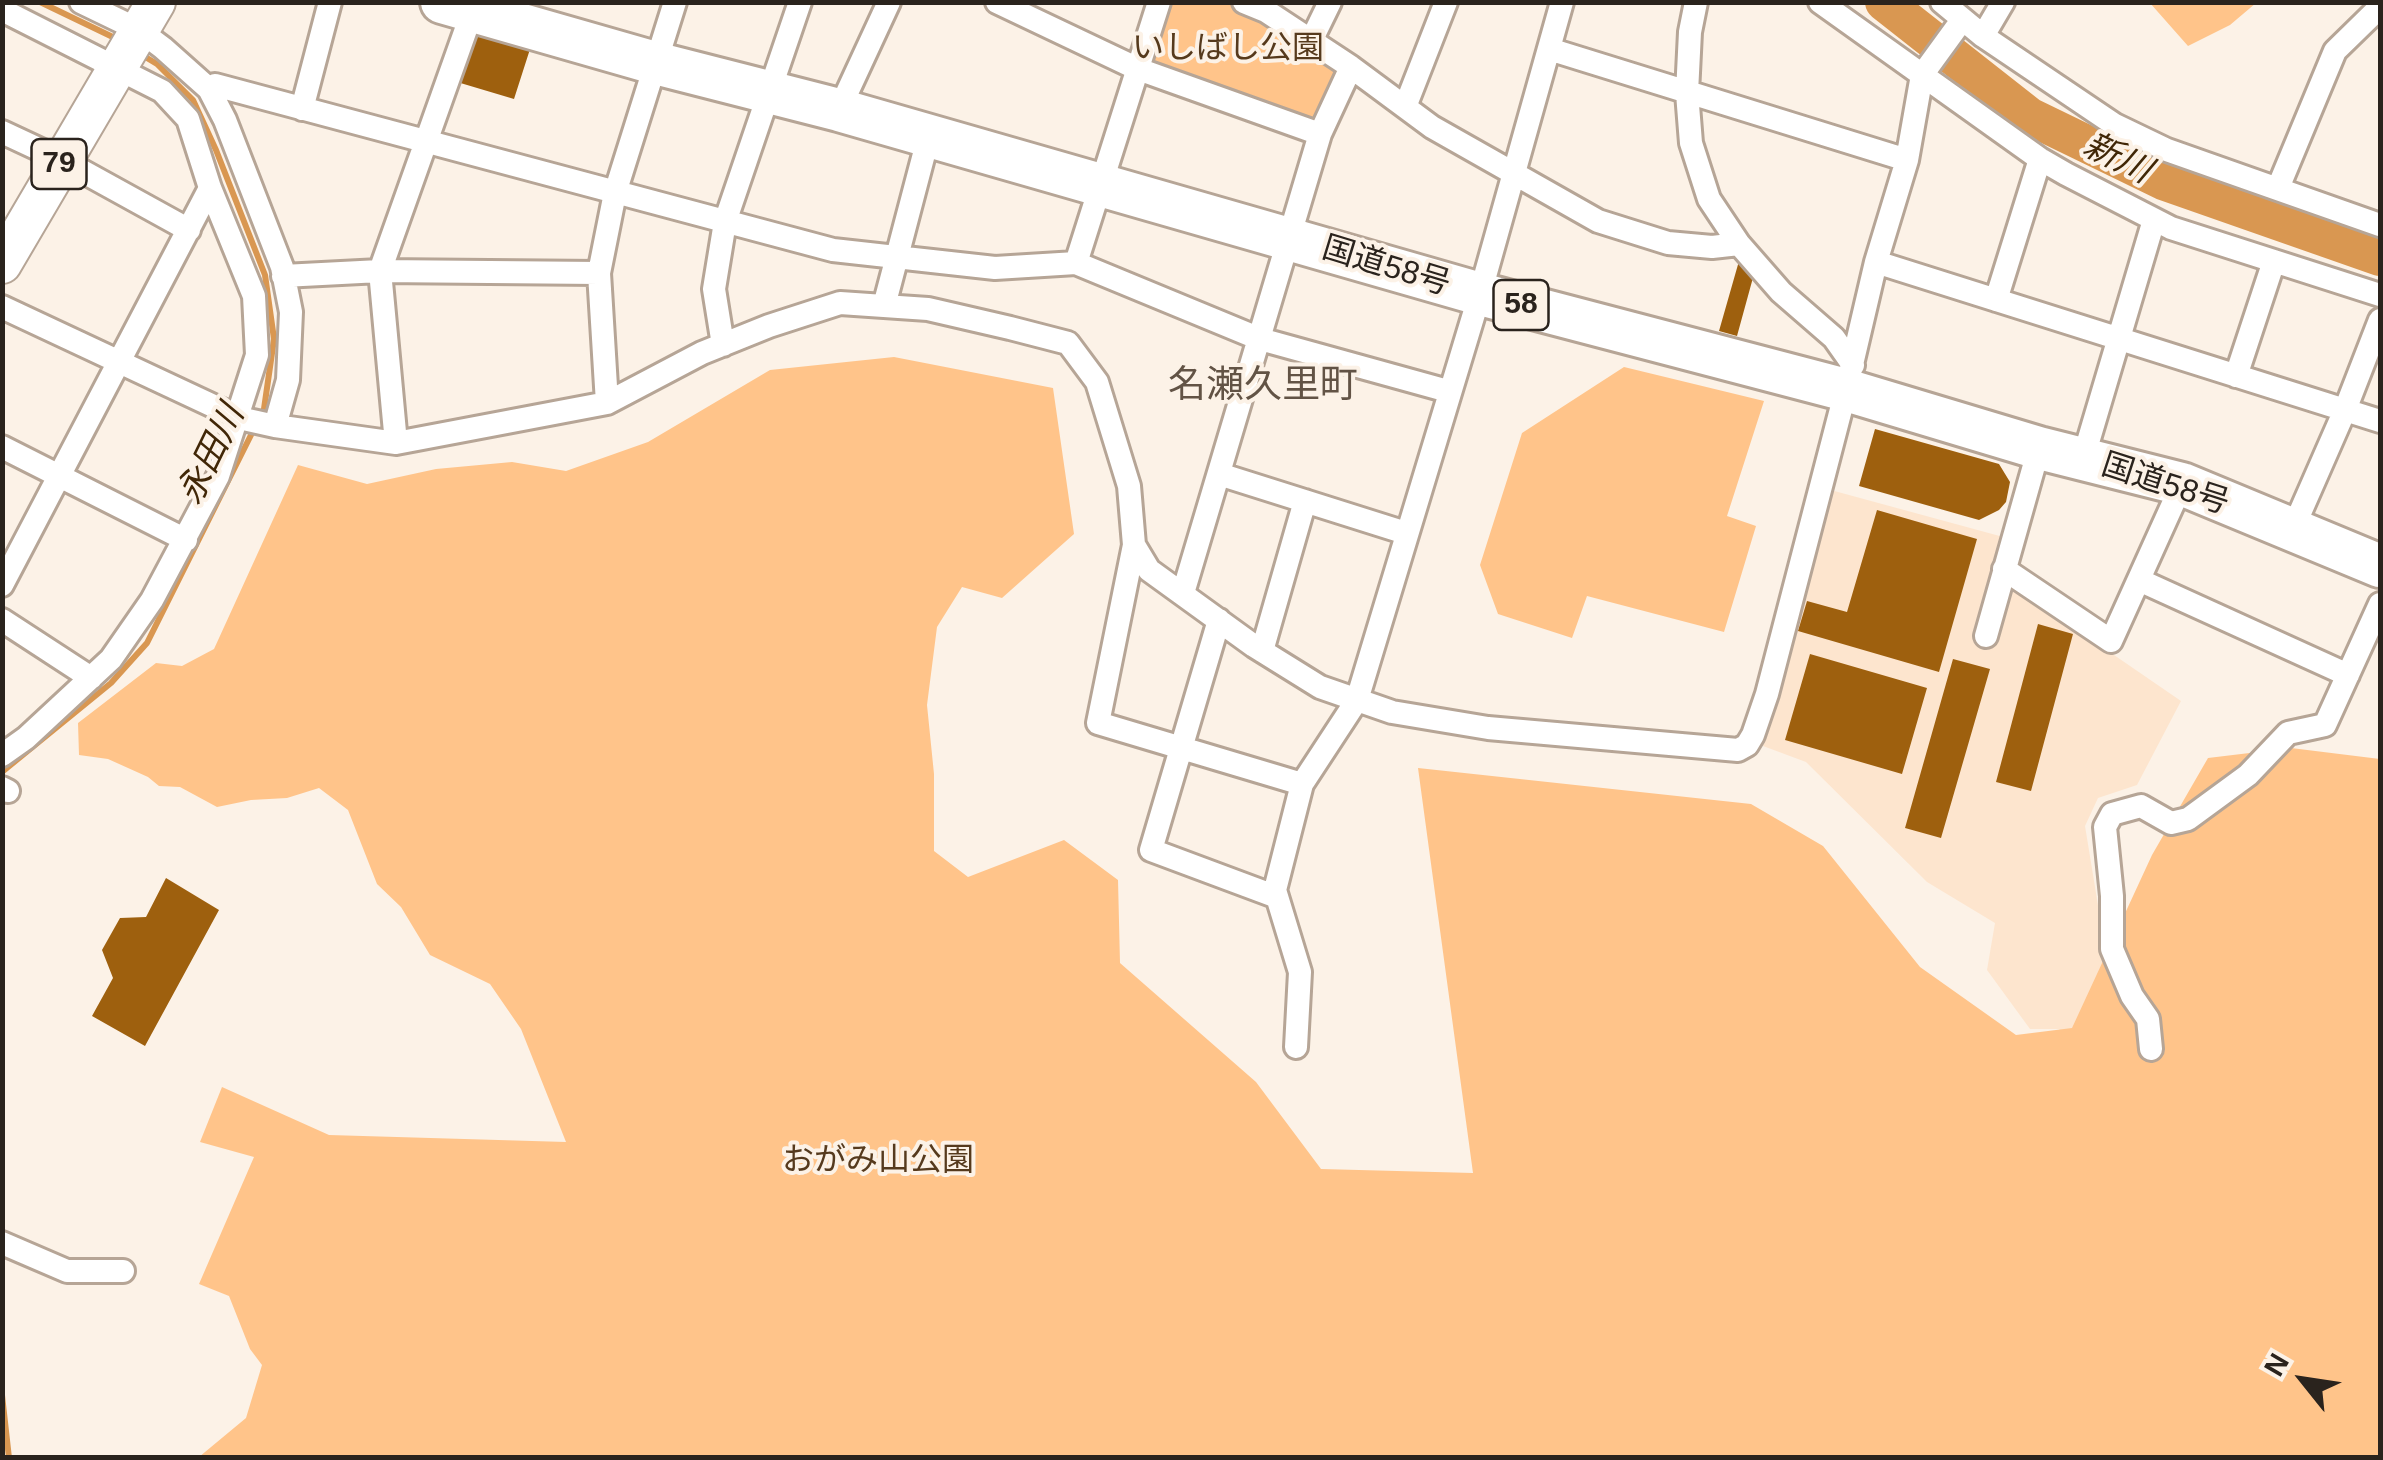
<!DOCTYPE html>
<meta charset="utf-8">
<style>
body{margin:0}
#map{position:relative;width:2383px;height:1460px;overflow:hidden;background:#fcf2e7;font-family:Arial,sans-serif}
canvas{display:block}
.frame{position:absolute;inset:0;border:5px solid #2a231d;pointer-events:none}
.north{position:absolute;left:2253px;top:1330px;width:100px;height:100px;-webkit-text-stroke:8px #fcf2e7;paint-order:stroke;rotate:300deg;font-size:28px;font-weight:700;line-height:40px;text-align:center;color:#2a231d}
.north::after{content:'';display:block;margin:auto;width:35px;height:45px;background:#2a231d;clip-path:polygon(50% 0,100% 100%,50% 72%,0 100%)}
</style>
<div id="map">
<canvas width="2383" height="1460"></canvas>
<div class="frame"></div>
<div class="north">N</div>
</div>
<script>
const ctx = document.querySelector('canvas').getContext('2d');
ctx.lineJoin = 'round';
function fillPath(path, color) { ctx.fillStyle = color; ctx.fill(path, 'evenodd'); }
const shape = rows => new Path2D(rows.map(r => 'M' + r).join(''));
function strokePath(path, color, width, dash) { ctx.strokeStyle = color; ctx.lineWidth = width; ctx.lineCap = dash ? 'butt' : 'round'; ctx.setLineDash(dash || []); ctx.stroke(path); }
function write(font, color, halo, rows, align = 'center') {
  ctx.font = font + ' Arial,"Noto Sans JP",sans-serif'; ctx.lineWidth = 8; ctx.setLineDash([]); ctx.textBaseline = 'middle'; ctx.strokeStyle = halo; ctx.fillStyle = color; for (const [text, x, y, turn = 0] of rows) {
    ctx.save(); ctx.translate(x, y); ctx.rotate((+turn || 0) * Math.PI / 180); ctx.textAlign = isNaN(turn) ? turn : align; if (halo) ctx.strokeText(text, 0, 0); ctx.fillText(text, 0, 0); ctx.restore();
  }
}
const built = shape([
 [1827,489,2007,538,1996,574,2181,701,2137,785,2098,798,2085,826,2105,948,2103,1069,2059,1029,2030,1029,1987,970,1995,923,1927,882,1806,762,1763,746]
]);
const green = shape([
 [1165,2,1240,3,1345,65,1316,129,1145,67],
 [2150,3,2256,3,2230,25,2188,46],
 [894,357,1053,388,1074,534,1002,598,962,587,937,627,927,705,934,774,934,851,968,877,1064,840,1118,880,1120,963,1256,1082,1321,1169,1473,1173,1418,768,1751,804,1823,846,1920,967,2016,1035,2072,1028,2152,855,2208,758,2291,748,2380,759,2380,1457,199,1457,246,1418,262,1365,250,1349,229,1296,199,1284,254,1157,200,1142,222,1087,329,1135,566,1142,521,1029,490,984,430,955,401,907,377,884,348,810,319,788,287,798,251,800,217,807,180,787,159,786,148,777,108,759,79,755,78,723,156,663,182,666,214,649,298,465,367,484,436,469,512,462,566,471,648,442,770,370],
 [1624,367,1764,401,1727,516,1756,526,1724,632,1587,596,1572,638,1498,614,1480,565,1522,433]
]);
const stream = shape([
 [40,2,119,40],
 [142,55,157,64,193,100,216,150,265,275,274,339,264,409,259,418],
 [2,772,111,683,147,643,254,429],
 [2,1395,9,1458]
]);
const river = shape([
 [1884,2,2029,116,2163,181,2380,257]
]);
const building = shape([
 [467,27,531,46,514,99,447,79],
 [1739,261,1754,274,1737,336,1719,331],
 [1875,429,1999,464,2010,482,2006,502,1999,510,1979,520,1859,486],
 [1877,510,1977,539,1939,672,1798,631,1807,601,1847,612],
 [2038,624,2073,634,2031,791,1996,782],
 [1810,654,1927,688,1902,774,1785,740],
 [1953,659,1990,669,1941,838,1905,828],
 [166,878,219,910,145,1046,92,1016,113,978,102,950,120,918,146,917]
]);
const street = shape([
 [81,2,139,30,163,48,209,89,225,120,282,267,291,312,288,380,275,426],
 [997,2,1138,69,1320,134,1183,593],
 [1244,2,1266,11,1351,67,1432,127,1598,221,1668,243,1712,247,1739,244,1781,292,1834,338,1853,365],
 [1696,2,1690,32,1687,93,1691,143,1709,199,1739,244],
 [1820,2,2040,159,2066,174,2171,228,2380,295],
 [1942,2,1983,36,2115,125,2167,150,2380,225],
 [2,10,162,91,188,119,210,188,254,296,257,355,218,476,152,600,111,659,26,738,2,755],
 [1983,36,2003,2],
 [1311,41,1330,2],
 [1549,49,1907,160],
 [209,89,215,85,833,250,995,268,1076,263,1260,339,1448,391],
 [1405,107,1446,2],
 [302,109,330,2],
 [839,110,889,2],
 [2,132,62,160,189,230],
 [1320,134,1351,67],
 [2278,188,2335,51,2380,7],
 [1876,262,2380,421],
 [1076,263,1159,2],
 [283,276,380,271,599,273],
 [1996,300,2040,159],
 [884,306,929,135],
 [2,307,239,418,275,426,396,443,607,403,702,353,769,326,840,303,928,309,1010,328,1068,343,1097,382,1129,486,1134,545,1149,570,1254,646,1320,687,1392,712,1488,728,1738,750,1747,745,1753,735,1767,694,1846,390,1876,262,1907,160,1922,75,1962,20],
 [723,345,714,289,725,222,800,2],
 [2236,376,2274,261],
 [607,403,599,273,615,193,675,2],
 [396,443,380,271,475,4],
 [2,447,186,540],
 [2083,459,2154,220],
 [1219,474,1406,533],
 [2292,531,2345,410,2380,320],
 [1134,545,1098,723,1302,784],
 [2004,569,2111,641,2182,484],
 [2139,580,2348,675],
 [2,585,210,188],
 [2,620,91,678],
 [1219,620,1151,850,1277,897],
 [1986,636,2039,448],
 [1262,651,1305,501],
 [2,788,8,791],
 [1296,1047,1300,972,1275,890,1302,784,1357,700,1480,294,1562,2],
 [2151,1049,2148,1019,2132,996,2112,949,2112,896,2105,827,2112,814,2141,806,2171,823,2188,819,2248,775,2288,733,2325,725,2380,604],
 [2,1243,67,1271,123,1271]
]);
const primary = shape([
 [2,264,156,2]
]);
const highway = shape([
 [442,2,655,63,839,110,1480,294,1846,390,2039,448,2182,484,2380,566]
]);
const shields = [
 [59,164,55],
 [1521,305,55]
];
const shieldNames = [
 ["79",59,164],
 ["58",1521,305]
];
const parkNames = [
 ["いしばし公園",1228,49],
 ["おがみ山公園",878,1161]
];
const streetNames = [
 ["国道58号",1386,267,17],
 ["国道58号",2165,485,18]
];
const waterNames = [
 ["新川",2117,159,26],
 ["永田川",212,455,-64]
];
const quarterNames = [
 ["名瀬久里町",1263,387]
];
fillPath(built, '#fde5ce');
fillPath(green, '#ffc48a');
strokePath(stream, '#d99751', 6);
strokePath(river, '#d99751', 38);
fillPath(building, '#9e600e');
strokePath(street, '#b6a596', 28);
strokePath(primary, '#b6a596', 42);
strokePath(highway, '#b6a596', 48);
strokePath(street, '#fff', 22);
strokePath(primary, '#fff', 38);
strokePath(highway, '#fff', 42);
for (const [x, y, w] of shields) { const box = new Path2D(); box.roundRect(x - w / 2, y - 25, w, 50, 8); ctx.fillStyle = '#fcf2e7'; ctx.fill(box); strokePath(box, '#2a231d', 2.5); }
write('bold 30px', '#2a231d', null, shieldNames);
write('32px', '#563a1d', '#fcf2e7', parkNames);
write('32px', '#2a231d', '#fcf2e7', streetNames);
write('italic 35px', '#412707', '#fcf2e7', waterNames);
write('38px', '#625345', '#fcf2e7', quarterNames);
</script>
